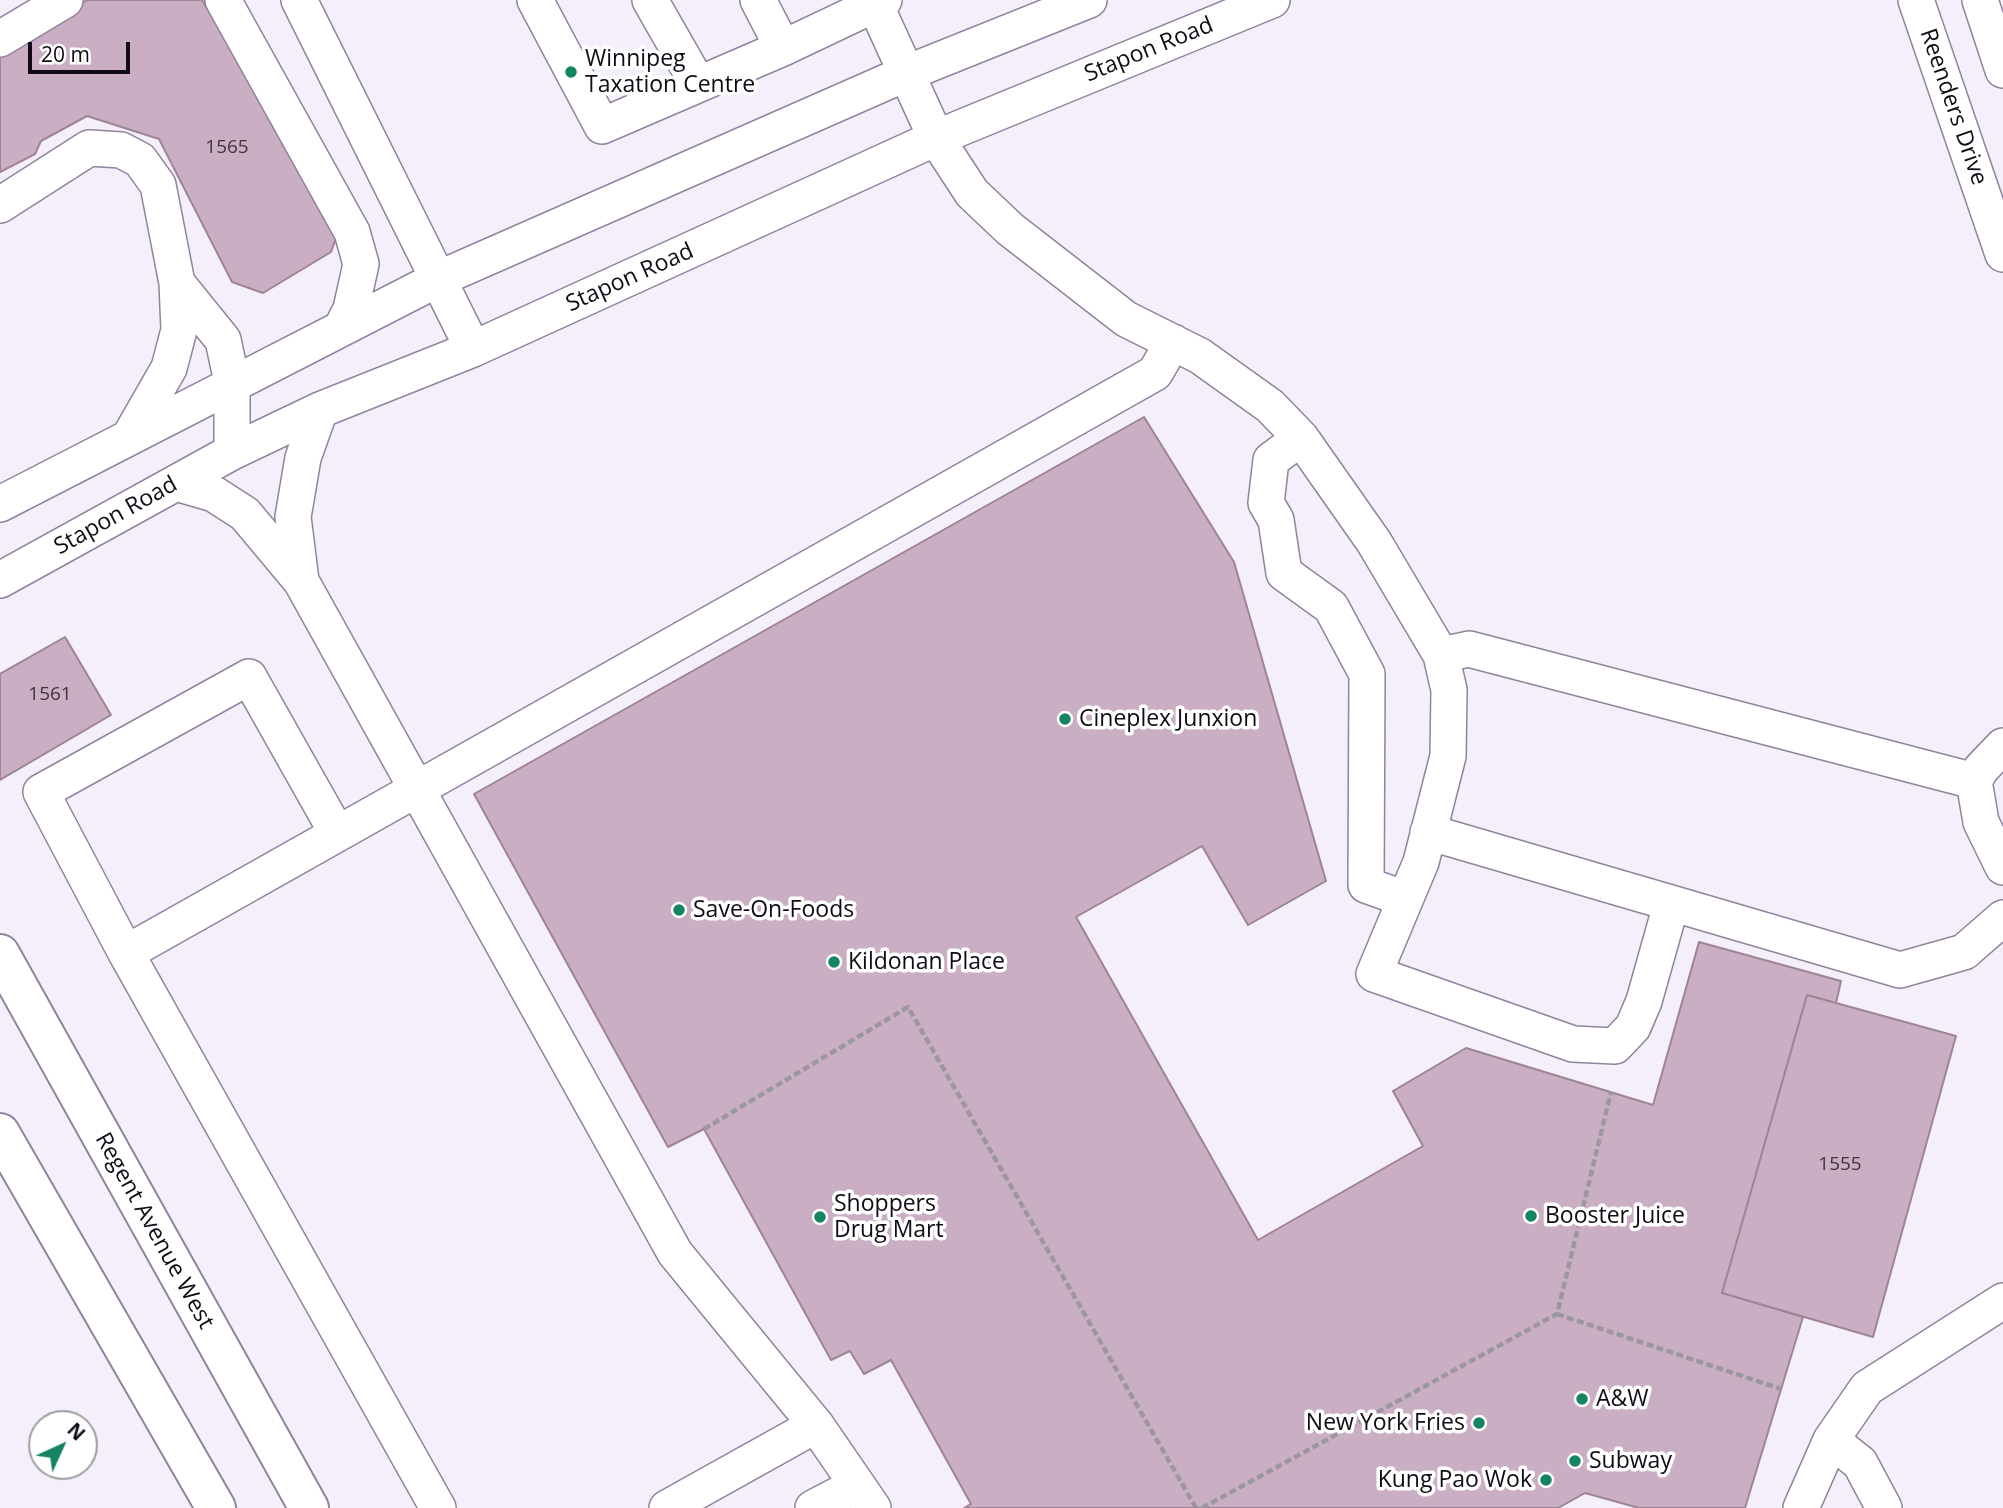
<!DOCTYPE html>
<style>
body{margin:0}
#map{position:relative;width:2003px;height:1508px;overflow:hidden;background:#f5effb;font-family:"Open Sans",sans-serif}
canvas{display:block}
.north{position:absolute;left:28px;top:1410px;width:70px;height:70px;box-sizing:border-box;background:#fff;border:2px solid #9f9da1;border-radius:50%;rotate:45deg;font-size:19px;font-weight:700;line-height:28px;text-align:center;color:#100b14}
.north::after{content:'';display:block;margin:auto;width:24px;height:32px;background:#158462;clip-path:polygon(50% 0,100% 100%,50% 72%,0 100%)}
.scale{position:absolute;left:28px;top:42px;width:102px;height:32px;box-sizing:border-box;border:4px solid #100b14;border-top:0;padding-left:9px;font-size:21px;line-height:24px;white-space:nowrap;color:#100b14;-webkit-text-stroke:5px #fff;paint-order:stroke}
</style>
<div id="map">
<canvas width="2003" height="1508"></canvas>
<div class="north">N</div>
<div class="scale">20 m</div>
</div>
<script>
const ctx = document.querySelector('canvas').getContext('2d');
ctx.lineJoin = 'round';
function fillPath(path, color) { ctx.fillStyle = color; ctx.fill(path, 'evenodd'); }
const shape = rows => new Path2D(rows.map(r => 'M' + r).join(''));
function strokePath(path, color, width, dash) { ctx.strokeStyle = color; ctx.lineWidth = width; ctx.lineCap = dash ? 'butt' : 'round'; ctx.setLineDash(dash || []); ctx.stroke(path); }
function write(font, color, halo, rows, align = 'center') {
  ctx.font = font + ' "Open Sans",sans-serif'; ctx.lineWidth = 7; ctx.setLineDash([]); ctx.textBaseline = 'middle'; ctx.strokeStyle = halo; ctx.fillStyle = color; for (const [text, x, y, turn = 0] of rows) {
    ctx.save(); ctx.translate(x, y); ctx.rotate((+turn || 0) * Math.PI / 180); ctx.textAlign = isNaN(turn) ? turn : align; if (halo) ctx.strokeText(text, 0, 0); ctx.fillText(text, 0, 0); ctx.restore();
  }
}
const building = shape([
 [87,0,202,0,339,230,331,252,263,293,232,282,159,139,87,116,41,141,35,154,0,172,0,50,87,0],
 [1144,417,1234,562,1326,881,1248,925,1202,846,1076,917,1258,1240,1423,1146,1393,1091,1466,1048,1653,1105,1699,942,1841,981,1836,1003,1807,995,1722,1293,1803,1317,1745,1508,1639,1508,1585,1493,1558,1508,964,1508,971,1504,891,1360,864,1374,850,1351,831,1360,704,1129,668,1147,474,794,1144,417],
 [65,637,111,715,0,780,0,674,65,637],
 [1807,995,1956,1036,1873,1337,1722,1293,1807,995]
]);
const path = shape([
 [704,1129,908,1007,1196,1508],
 [1557,1314,1781,1389],
 [1202,1508,1557,1314,1611,1092]
]);
const minor = shape([
 [223,0,352,232,361,264,351,309,342,327],
 [299,0,473,349],
 [535,0,602,126,783,48,884,0],
 [650,0,698,84],
 [758,0,783,48],
 [873,0,936,138,972,193,1010,229,1126,319,1200,356,1270,406,1301,438,1374,542,1441,655,1449,690,1448,756,1421,862,1374,974,1573,1044,1615,1046,1633,1027,1644,1001,1671,905],
 [1916,0,2003,254],
 [1980,0,2003,70],
 [0,39,65,0],
 [0,205,89,148,121,150,140,160,158,185,177,283,179,330,169,368,130,436],
 [177,283,223,340,232,382,232,452],
 [1301,438,1271,460,1266,503,1276,520,1284,573,1331,607,1367,674,1366,885,1405,899],
 [176,483,214,494,245,514,301,581,675,1253,816,1425,873,1508],
 [0,504,436,280,907,73,1089,0],
 [0,580,232,452,320,410,473,349,936,138,1272,0],
 [301,581,293,517,303,458,320,410],
 [1441,655,1469,649,1974,781],
 [2003,746,1981,769,1974,781,1981,822,2003,867],
 [1428,832,1900,970,1964,952,2003,918],
 [337,833,249,677,41,792,126,953,438,1508],
 [126,953,1155,373,1173,342],
 [1831,1440,1860,1463,1884,1508],
 [667,1508,816,1425],
 [813,1508,857,1485],
 [1801,1508,1831,1440,1867,1388,2003,1301]
]);
const major = shape([
 [0,954,309,1508],
 [0,1133,216,1508]
]);
const markers = [
 [571,72,7,"#158462"],
 [1065,719,7,"#158462"],
 [679,910,7,"#158462"],
 [834,962,7,"#158462"],
 [1531,1216,7,"#158462"],
 [820,1217,7,"#158462"],
 [1582,1399,7,"#158462"],
 [1479,1423,7,"#158462"],
 [1575,1461,7,"#158462"],
 [1546,1480,7,"#158462"]
];
const numberNames = [
 ["1565",227,148],
 ["1561",50,695],
 ["1555",1840,1165]
];
const streetNames = [
 ["Stapon Road",1149,50,-22],
 ["Reenders Drive",1953,107,71],
 ["Stapon Road",630,278,-24],
 ["Stapon Road",116,516,-29],
 ["Regent Avenue West",154,1231,61]
];
const poiNames = [
 ["Winnipeg",585,59],
 ["Taxation Centre",585,85],
 ["Cineplex Junxion",1079,719],
 ["Save-On-Foods",693,910],
 ["Kildonan Place",848,962],
 ["Shoppers",834,1204],
 ["Drug Mart",834,1230],
 ["Booster Juice",1545,1216],
 ["A&W",1596,1399],
 ["New York Fries",1465,1423,"right"],
 ["Subway",1589,1461],
 ["Kung Pao Wok",1532,1480,"right"]
];
fillPath(building, '#caaec3');
strokePath(building, '#9e8498', 2);
strokePath(minor, '#90839e', 38);
strokePath(major, '#90839e', 42);
strokePath(path, '#9c96a1', 4.5, [7, 3.5]);
strokePath(minor, '#fff', 35);
strokePath(major, '#fff', 38);
for (const [x, y, r, color] of markers) { const dot = new Path2D(); dot.arc(x, y, r, 0, 2 * Math.PI); ctx.fillStyle = color; ctx.fill(dot); strokePath(dot, '#fff', 2.5); }
write('19px', '#3e3440', null, numberNames);
write('23px', '#100b14', '#fff', streetNames);
write('23px', '#100b14', '#fff', poiNames, 'left');
</script>
